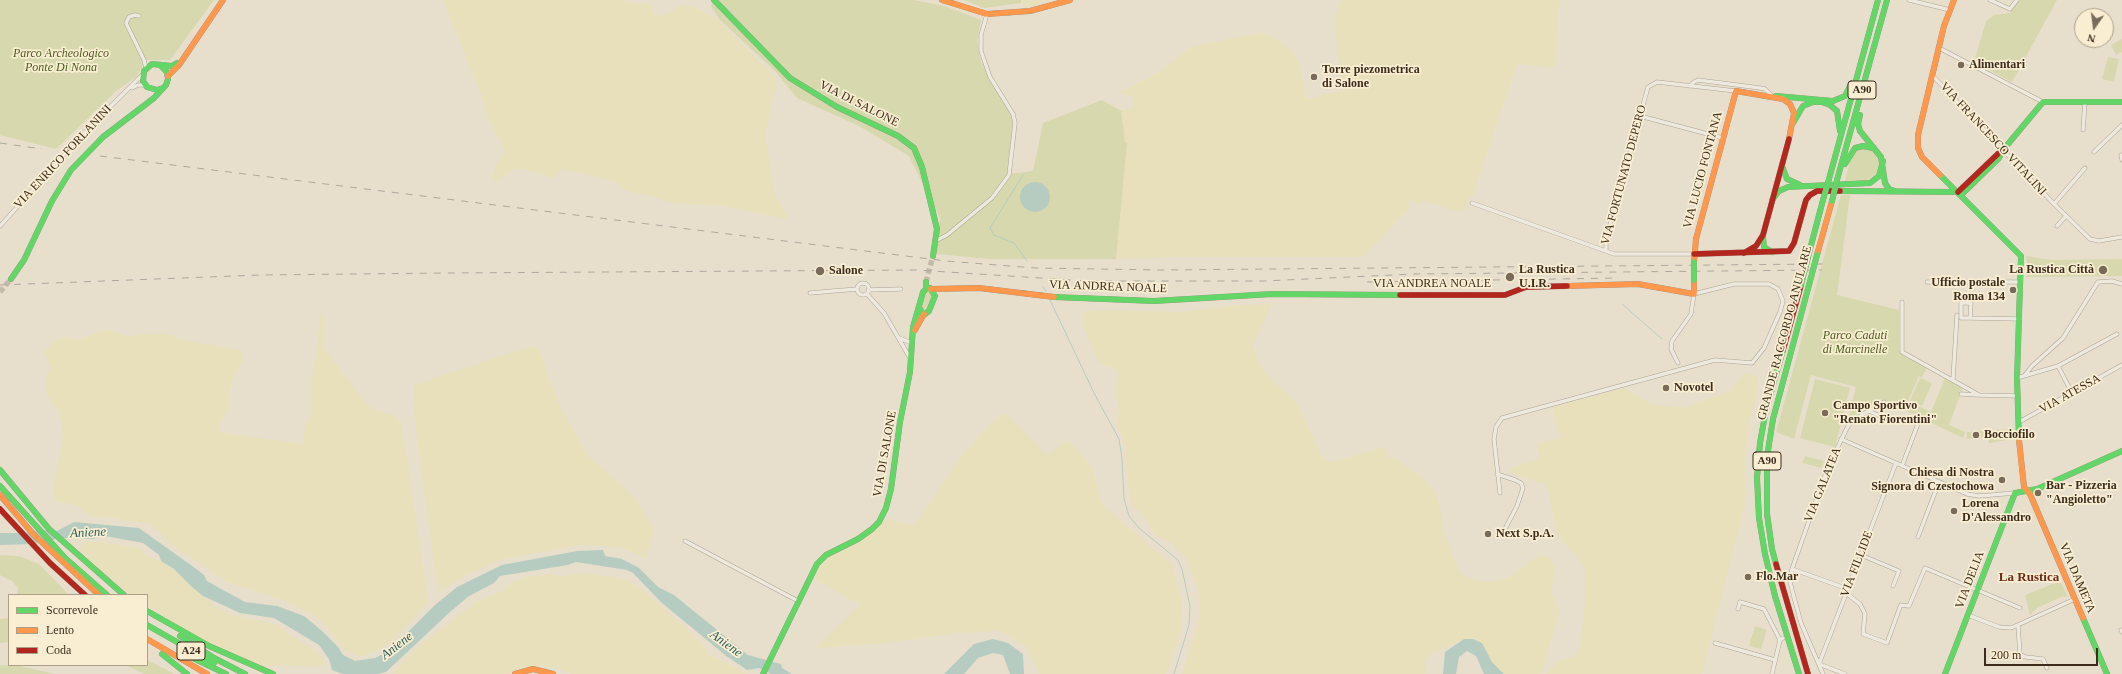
<!DOCTYPE html>
<meta charset="utf-8">
<style>
body{margin:0}
#map{position:relative;width:2122px;height:674px;overflow:hidden;background:#e7dfcc;font-family:Georgia,serif}
canvas{display:block}
.legend{position:absolute;left:8px;top:594px;width:140px;height:72px;box-sizing:border-box;background:#f9eed1;border:1px solid #ada089;margin:0;padding:5px 7px;list-style:none;font-size:12px;color:#3c2c1c}
.legend li{display:flex;align-items:center;gap:8px;height:20px}
.legend b{width:20px;border:1px solid #ada089}
.north{position:absolute;left:2074px;top:8px;width:40px;height:40px;box-sizing:border-box;background:#f9eed1;border:1px solid #ada089;border-radius:50%;rotate:194deg;font-size:11px;font-weight:700;line-height:16px;text-align:center;color:#3c2c1c}
.north::after{content:'';display:block;margin:auto;width:14px;height:18px;background:#786b5a;clip-path:polygon(50% 0,100% 100%,50% 72%,0 100%)}
.scale{position:absolute;left:1984px;top:648px;width:114px;height:18px;box-sizing:border-box;border:2px solid #3c2c1c;border-top:0;padding-left:5px;font-size:12px;line-height:14px;white-space:nowrap;color:#3c2c1c;-webkit-text-stroke:3px #f9eed1;paint-order:stroke}
</style>
<div id="map">
<canvas width="2122" height="674"></canvas>
<ul class="legend">
<li><b style="height:5px;background:#63d668"></b>Scorrevole</li>
<li><b style="height:5px;background:#ff974d"></b>Lento</li>
<li><b style="height:5px;background:#b3261e"></b>Coda</li>
</ul>
<div class="north">N</div>
<div class="scale">200 m</div>
</div>
<script>
const ctx = document.querySelector('canvas').getContext('2d');
ctx.lineJoin = 'round';
function fillPath(path, color) { ctx.fillStyle = color; ctx.fill(path, 'evenodd'); }
const shape = rows => new Path2D(rows.map(r => 'M' + r).join(''));
function strokePath(path, color, width, dash) { ctx.strokeStyle = color; ctx.lineWidth = width; ctx.lineCap = dash ? 'butt' : 'round'; ctx.setLineDash(dash || []); ctx.stroke(path); }
function write(font, color, halo, rows, align = 'center') {
  ctx.font = font + ' Georgia,serif'; ctx.lineWidth = 3.5; ctx.setLineDash([]); ctx.textBaseline = 'middle'; ctx.strokeStyle = halo; ctx.fillStyle = color; for (const [text, x, y, turn = 0] of rows) {
    ctx.save(); ctx.translate(x, y); ctx.rotate((+turn || 0) * Math.PI / 180); ctx.textAlign = isNaN(turn) ? turn : align; if (halo) ctx.strokeText(text, 0, 0); ctx.fillText(text, 0, 0); ctx.restore();
  }
}
const farmland = shape([
 [443,0,618,0,652,5,653,15,664,15,671,12,677,6,686,5,697,8,716,19,776,78,776,86,765,135,774,192,789,220,725,206,672,203,648,195,626,191,616,182,610,180,562,169,554,178,523,169,513,169,496,183,492,179,497,163,505,153,504,148,488,120,484,102],
 [1021,0,1051,0,1041,1,1038,5,1023,7],
 [1341,0,1559,0,1556,67,1517,64,1473,195,1470,196,1465,209,1458,212,1424,201,1418,204,1409,199,1408,210,1362,257,1178,257,1116,259,1127,143,1124,143,1121,111,1134,108,1131,96,1118,93,1156,74,1193,46,1260,33,1271,36,1291,50,1298,60,1307,99,1345,90,1337,53,1336,28,1336,14],
 [1272,304,1253,344,1257,359,1264,372,1299,406,1323,459,1330,462,1338,461,1382,447,1388,453,1388,457,1397,459,1424,479,1435,491,1440,507,1444,532,1459,572,1474,580,1491,582,1508,578,1535,558,1543,555,1550,558,1554,566,1555,574,1551,591,1558,606,1559,614,1541,674,1504,674,1492,662,1482,643,1473,639,1464,639,1431,654,1426,661,1425,674,1182,674,1200,617,1199,592,1185,556,1172,544,1156,535,1141,513,1132,507,1128,485,1125,446,1123,437,1116,426,1119,412,1115,391,1118,373,1112,367,1099,363,1083,326,1082,316,1085,311,1103,310,1180,312,1239,305],
 [321,313,325,314,324,347,328,354,368,406,374,410,394,415,402,425,428,601,426,605,390,643,374,652,362,656,353,654,345,650,326,625,317,617,280,599,227,582,172,545,149,523,132,522,110,517,91,517,77,505,59,502,55,500,53,490,63,436,59,411,50,401,45,389,45,379,51,368,45,352,52,342,64,337,81,340,97,332,110,330,129,337,142,334,172,334,179,339,239,350,243,353,243,361,233,377,229,394,229,410,219,423,219,431,223,433,303,444,305,427,311,416,312,381],
 [528,347,537,348,540,353,559,404,587,455,634,496,654,528,646,559,622,547,578,545,500,560,468,574,438,593,417,439,413,403,414,385],
 [1744,373,1758,376,1756,400,1751,413,1745,456,1745,504,1702,674,1545,674,1558,661,1575,656,1579,649,1585,606,1585,569,1582,563,1560,538,1556,528,1547,485,1511,473,1508,469,1540,458,1537,444,1560,438,1552,407,1624,388,1649,403,1662,406,1688,407,1730,391],
 [1005,413,1048,456,1067,440,1092,466,1100,499,1104,506,1173,566,1176,583,1182,600,1181,630,1166,674,1039,674,1027,648,1010,636,999,631,957,633,884,643,815,648,862,604,853,602,814,578,822,563,829,557,870,533,886,519,914,526,961,457,989,425],
 [83,542,104,542,138,548,152,558,161,561,174,569,192,587,216,607,238,617,263,621,276,625,319,654,326,664,321,667,276,665,266,667,203,641,147,606,147,595,131,595,105,574,79,550],
 [581,573,625,579,642,590,703,644,708,654,748,674,571,674,561,669,541,666,525,667,508,674,392,674,415,650,464,611,478,601,502,591,512,583,524,577,551,574,560,577]
]);
const green = shape([
 [0,0,214,0,170,60,146,60,136,77,116,91,56,149,0,135],
 [714,0,913,0,944,6,981,20,977,41,981,62,1015,120,1009,174,1033,171,1043,123,1102,100,1121,111,1125,142,1127,143,1116,259,990,259,936,254,940,218,909,156,859,126,797,98,775,71,719,19,711,6],
 [964,0,1021,0,1021,3,984,8],
 [2020,0,2057,0,2012,82,1974,62,1986,21,1994,15,2010,13],
 [2122,39,2122,52,2116,55,2111,45],
 [2108,57,2119,59,2114,82,2102,79],
 [1860,149,1871,149,1879,160,1877,173,1867,180,1845,181,1852,154],
 [1841,195,1850,195,1837,295,1899,310,1899,350,1902,355,1927,368,1922,377,1919,376,1908,401,1931,412,1945,378,1963,387,1949,425,1965,432,1963,438,1881,399,1848,420,1856,387,1811,375,1794,439,1776,432],
 [2026,256,2052,260,2122,259,2122,276,2026,277,2028,269],
 [928,291,931,293,932,297,927,309,922,310,920,308,924,293],
 [1920,378,1932,383,1922,406,1910,401],
 [1815,379,1850,388,1835,447,1800,438],
 [2013,429,2014,439,1989,443,1988,434,1993,434,1993,430],
 [1984,431,1985,437,1967,439,1967,432],
 [1805,456,1824,461,1822,468,1802,463],
 [0,555,19,556,39,564,69,595,17,595,18,588,12,581,0,575],
 [2060,581,2068,597,2063,596,2037,608,2030,615,2025,595],
 [9,618,9,642,0,643,0,619],
 [1755,626,1767,630,1761,649,1749,646],
 [147,660,167,670,174,674,145,674,125,665,147,665],
 [0,665,20,666,55,674,0,674]
]);
const water = shape([
 '1020 197a15 15 0 1 1 30 0a15 15 0 1 1-30 0Z',
 [74,522,139,528,195,568,204,575,207,581,223,590,245,602,277,606,304,616,322,631,338,647,343,655,355,661,375,658,389,651,435,605,457,587,502,565,577,551,603,550,605,556,622,559,639,568,658,587,674,595,748,655,781,664,782,668,792,674,771,674,759,668,747,670,725,655,662,603,633,573,627,570,576,562,568,565,500,576,494,583,469,596,450,612,386,672,378,674,343,674,332,670,329,659,319,645,274,618,240,613,203,596,192,587,174,569,161,561,159,555,143,543,105,536,93,539,60,538,35,544,0,545,0,533,24,533,38,530,57,531],
 [993,639,1008,643,1023,654,1024,674,1010,674,1003,655,993,653,978,658,964,674,944,674,974,644],
 [1464,639,1473,639,1482,643,1492,662,1504,674,1484,674,1476,656,1467,651,1459,657,1456,674,1443,674,1445,652]
]);
const stream = shape([
 [1023,175,990,228,994,235,1014,243,1027,261],
 [1043,287,1046,291],
 [1050,300,1095,395,1119,439,1122,458,1124,499,1129,516,1139,528,1178,560,1182,569,1190,606,1189,625,1174,674],
 [1622,304,1662,339]
]);
const secondaryTunnel = shape([
 [926,282,933,256],
 [0,292,11,279]
]);
const street = shape([
 [1909,0,1950,10],
 [1990,0,2010,9,2017,0],
 [139,16,135,15,129,17,126,23,144,60,146,68],
 [1939,48,2043,102],
 [1932,75,2054,204,2090,239,2099,241,2122,237],
 [1690,86,1694,82,1698,80,1760,88,1765,89,1772,96],
 [132,88,138,85,145,85],
 [1640,116,1723,138],
 [2083,130,2085,102],
 [2094,152,2122,125],
 [2121,155,2122,160],
 [1472,203,1614,254,1694,254],
 [2054,204,2085,168],
 [0,226,79,138,143,74],
 [2057,226,2066,216],
 [937,240,947,235,992,198,1009,175,1015,123,1013,114,990,77,981,51,981,35,987,14],
 [1606,250,1606,239,1648,87,1657,82,1736,91],
 [1927,282,2021,282],
 '857 289a6 6 0 1 1 12 0a6 6 0 1 1-12 0Z',
 [868,290,901,289],
 [810,293,857,289],
 [867,294,884,313,910,358],
 [1902,302,1902,352,1979,395,2018,396],
 [1970,318,1971,303,1961,303,1961,318,1970,318,2020,319],
 [899,338,912,343],
 [2058,366,2072,393],
 [2025,375,2032,366,2063,338,2098,282,2112,281,2122,284],
 [2017,378,2058,366,2117,334],
 [1953,379,1957,315],
 [1961,394,1978,395],
 [1869,411,1889,420],
 [2019,422,2122,365],
 [1841,439,1967,494,1979,496,2015,493],
 [1902,466,1919,421],
 [1497,474,1515,480,1521,483,1523,488,1517,506,1505,529],
 [1500,493,1494,439,1496,427,1502,418,1715,360,1752,363,1764,348,1780,312,1783,301,1778,289,1769,284,1734,284,1694,294,1691,314,1672,341,1671,349,1678,363],
 [1918,537,1939,482],
 [685,541,798,601],
 [1861,555,1899,571,1893,586],
 [1792,569,1848,589],
 [1846,593,1860,604,1865,614,1863,634,1887,643,1900,607,1901,605,1909,606,1925,568,2020,608],
 [1738,609,1740,602,1764,609,1780,640],
 [1968,615,1999,627,2011,628,2075,599],
 [2018,625,2020,655,2026,657,2043,659,2047,668],
 [2121,630,2122,632],
 [1715,643,1775,660],
 [1772,674,1780,640,1783,638],
 [1823,674,1801,623,1795,601,1790,582,1792,569,1828,467,1848,426,1855,419,1884,402],
 [1845,674,1819,664,1896,463]
]);
const fast = shape([
 [714,0,790,78,837,107,898,136,914,148,922,167,937,229,933,256],
 [163,88,157,90,147,87,143,81,144,71,152,64,172,66,177,63],
 [1776,96,1833,101,1845,96,1851,84],
 [1860,115,1858,124,1860,131,1881,157,1885,183,1889,189,1895,191],
 [1793,123,1803,106,1813,102,1822,102,1830,105,1837,111,1840,131],
 [1845,164,1855,148,1863,146,1873,148],
 [1782,166,1787,179,1800,185],
 [1940,175,2021,256,2017,378,2019,440],
 [1829,179,1878,0],
 [1837,180,1887,0],
 [1840,191,1958,192],
 [1961,195,1999,158,2003,150,2043,102,2122,102],
 [1772,200,1779,191,1788,187,1870,183,1879,176,1883,161],
 [1763,237,1764,247,1772,252],
 [1809,253,1823,200],
 [11,279,24,260,52,201,71,170,103,137,154,98,166,85,168,79,167,72,160,65],
 [1054,297,1154,301,1272,294,1400,295],
 [919,307,922,313,925,314,929,311,935,296,930,288],
 [1783,350,1766,410,1760,443,1757,478,1759,518,1765,554,1775,596,1799,674],
 [0,470,49,529,124,595],
 [0,486,65,558,107,595],
 [1776,564,1772,549,1767,514,1767,457,1773,419,1809,285],
 [147,611,209,646,273,674],
 [2083,618,2107,674],
 [147,625,214,663],
 [180,636,214,658,245,674],
 [162,654,187,674],
 [193,658,226,674],
 [763,674,817,564,826,555,858,539,872,529,879,522,886,508,891,489,900,422,910,372,913,327,923,292,926,289,926,282],
 [1945,674,2015,493,2037,489,2122,451]
]);
const slow = shape([
 [942,0,987,14,1030,11,1070,0],
 [168,76,179,65,223,0],
 [1940,175,1922,157,1918,148,1918,135,1944,26,1954,0],
 [1817,255,1832,201],
 [1694,262,1696,239,1736,91,1783,99,1790,104,1794,113,1789,139],
 [1567,286,1638,284,1694,294,1694,280],
 [931,289,979,288,1054,297],
 [915,330,924,314],
 [2019,440,2024,487,2030,494,2083,618],
 [0,495,34,535,99,595],
 [147,639,207,674],
 [515,674,533,669,553,674]
]);
const jam = shape([
 [1958,192,2002,150],
 [1744,253,1756,246,1763,235,1789,139],
 [1694,254,1789,251,1794,243,1806,200,1810,195,1817,191,1840,191],
 [1400,295,1505,295,1526,287,1567,286],
 [1783,350,1801,285],
 [0,509,50,563,85,595],
 [1776,564,1808,674]
]);
const rail = shape([
 [0,143,42,149],
 [100,156,946,261,1035,268,1161,270,1823,264],
 [1367,282,1619,278],
 [0,285,260,275,448,273,916,270,1087,281,1264,281,1414,274,1822,270]
]);
const fastBridge = shape([
 [1823,200,1829,179],
 [1832,201,1837,180],
 [1694,262,1694,280],
 [1801,285,1809,253],
 [1809,285,1817,255]
]);
const markers = [
 [1961,65,4,"#786b5a"],
 [1314,77,4,"#786b5a"],
 [2103,270,5,"#786b5a"],
 [820,271,5,"#786b5a"],
 [1510,277,5,"#786b5a"],
 [2013,290,4,"#786b5a"],
 [1666,388,4,"#786b5a"],
 [1825,413,4,"#786b5a"],
 [1976,435,4,"#786b5a"],
 [2002,480,4,"#786b5a"],
 [2038,493,4,"#786b5a"],
 [1954,511,4,"#786b5a"],
 [1488,534,4,"#786b5a"],
 [1748,577,4,"#786b5a"]
];
const shields = [
 [1862,90,28],
 [1767,461,28],
 [191,651,28]
];
const shieldNames = [
 ["A90",1862,90],
 ["A90",1767,461],
 ["A24",191,651]
];
const parkNames = [
 ["Parco Archeologico",61,54],
 ["Ponte Di Nona",61,68],
 ["Parco Caduti",1855,336],
 ["di Marcinelle",1855,350]
];
const poiNames = [
 ["Alimentari",1969,65],
 ["Torre piezometrica",1322,70],
 ["di Salone",1322,84],
 ["La Rustica",1519,270],
 ["U.I.R.",1519,284],
 ["La Rustica Città",2094,270,"right"],
 ["Salone",829,271],
 ["Ufficio postale",2005,283,"right"],
 ["Roma 134",2005,297,"right"],
 ["Novotel",1674,388],
 ["Campo Sportivo",1833,406],
 ["\"Renato Fiorentini\"",1833,420],
 ["Bocciofilo",1984,435],
 ["Chiesa di Nostra",1994,473,"right"],
 ["Signora di Czestochowa",1994,487,"right"],
 ["Bar - Pizzeria",2046,486],
 ["\"Angioletto\"",2046,500],
 ["Lorena",1962,504],
 ["D'Alessandro",1962,518],
 ["Next S.p.A.",1496,534],
 ["Flo.Mar",1756,577]
];
const streetNames = [
 ["VIA DI SALONE",859,104,27],
 ["VIA FRANCESCO VITALINI",1993,139,47],
 ["VIA ENRICO FORLANINI",63,157,-47],
 ["VIA LUCIO FONTANA",1703,170,-75],
 ["VIA FORTUNATO DEPERO",1624,175,-75],
 ["VIA ANDREA NOALE",1432,284],
 ["VIA ANDREA NOALE",1108,287,2],
 ["GRANDE RACCORDO ANULARE",1785,333,-75],
 ["VIA ATESSA",2070,394,-29],
 ["VIA DI SALONE",885,454,-80],
 ["VIA GALATEA",1823,485,-68],
 ["VIA FILLIDE",1857,564,-69],
 ["VIA DAMETA",2077,578,67],
 ["VIA DELIA",1970,580,-69]
];
const waterNames = [
 ["Aniene",88,533,-3],
 ["Aniene",726,644,36],
 ["Aniene",397,646,-38]
];
const neighbourhoodNames = [
 ["La Rustica",2029,578]
];
fillPath(farmland, '#e8e0ba');
fillPath(green, '#d7d8ad');
fillPath(water, '#b7ccc0');
strokePath(stream, '#b7ccc0', 1);
strokePath(secondaryTunnel, '#c5bba9', 5.5, [5.5, 3]);
strokePath(street, '#aca495', 4.5);
strokePath(fast, '#9c9385', 6);
strokePath(slow, '#9c9385', 6);
strokePath(jam, '#9c9385', 6);
strokePath(street, '#eee9de', 3.5);
strokePath(fast, '#63d668', 5.5);
strokePath(slow, '#ff974d', 5.5);
strokePath(jam, '#b3261e', 5.5);
strokePath(rail, '#ada89e', 1, [7, 7]);
strokePath(fastBridge, '#9c9385', 6, []);
strokePath(fastBridge, '#63d668', 5.5);
for (const [x, y, r, color] of markers) { const dot = new Path2D(); dot.arc(x, y, r, 0, 2 * Math.PI); ctx.fillStyle = color; ctx.fill(dot); strokePath(dot, '#f9eed1', 1.5); }
for (const [x, y, w] of shields) { const box = new Path2D(); box.roundRect(x - w / 2, y - 9, w, 18, 3); ctx.fillStyle = '#f9eed1'; ctx.fill(box); strokePath(box, '#3c2c1c', 1); }
write('bold 11px', '#3c2c1c', null, shieldNames);
write('italic 12px', '#4c5b20', '#f9eed1', parkNames);
write('bold 12px', '#3c2c1c', '#f9eed1', poiNames, 'left');
write('12px', '#3c2c1c', '#f9eed1', streetNames);
write('italic 13px', '#295e5b', '#f9eed1', waterNames);
write('bold 13px', '#6e2916', '#f9eed1', neighbourhoodNames);
</script>
